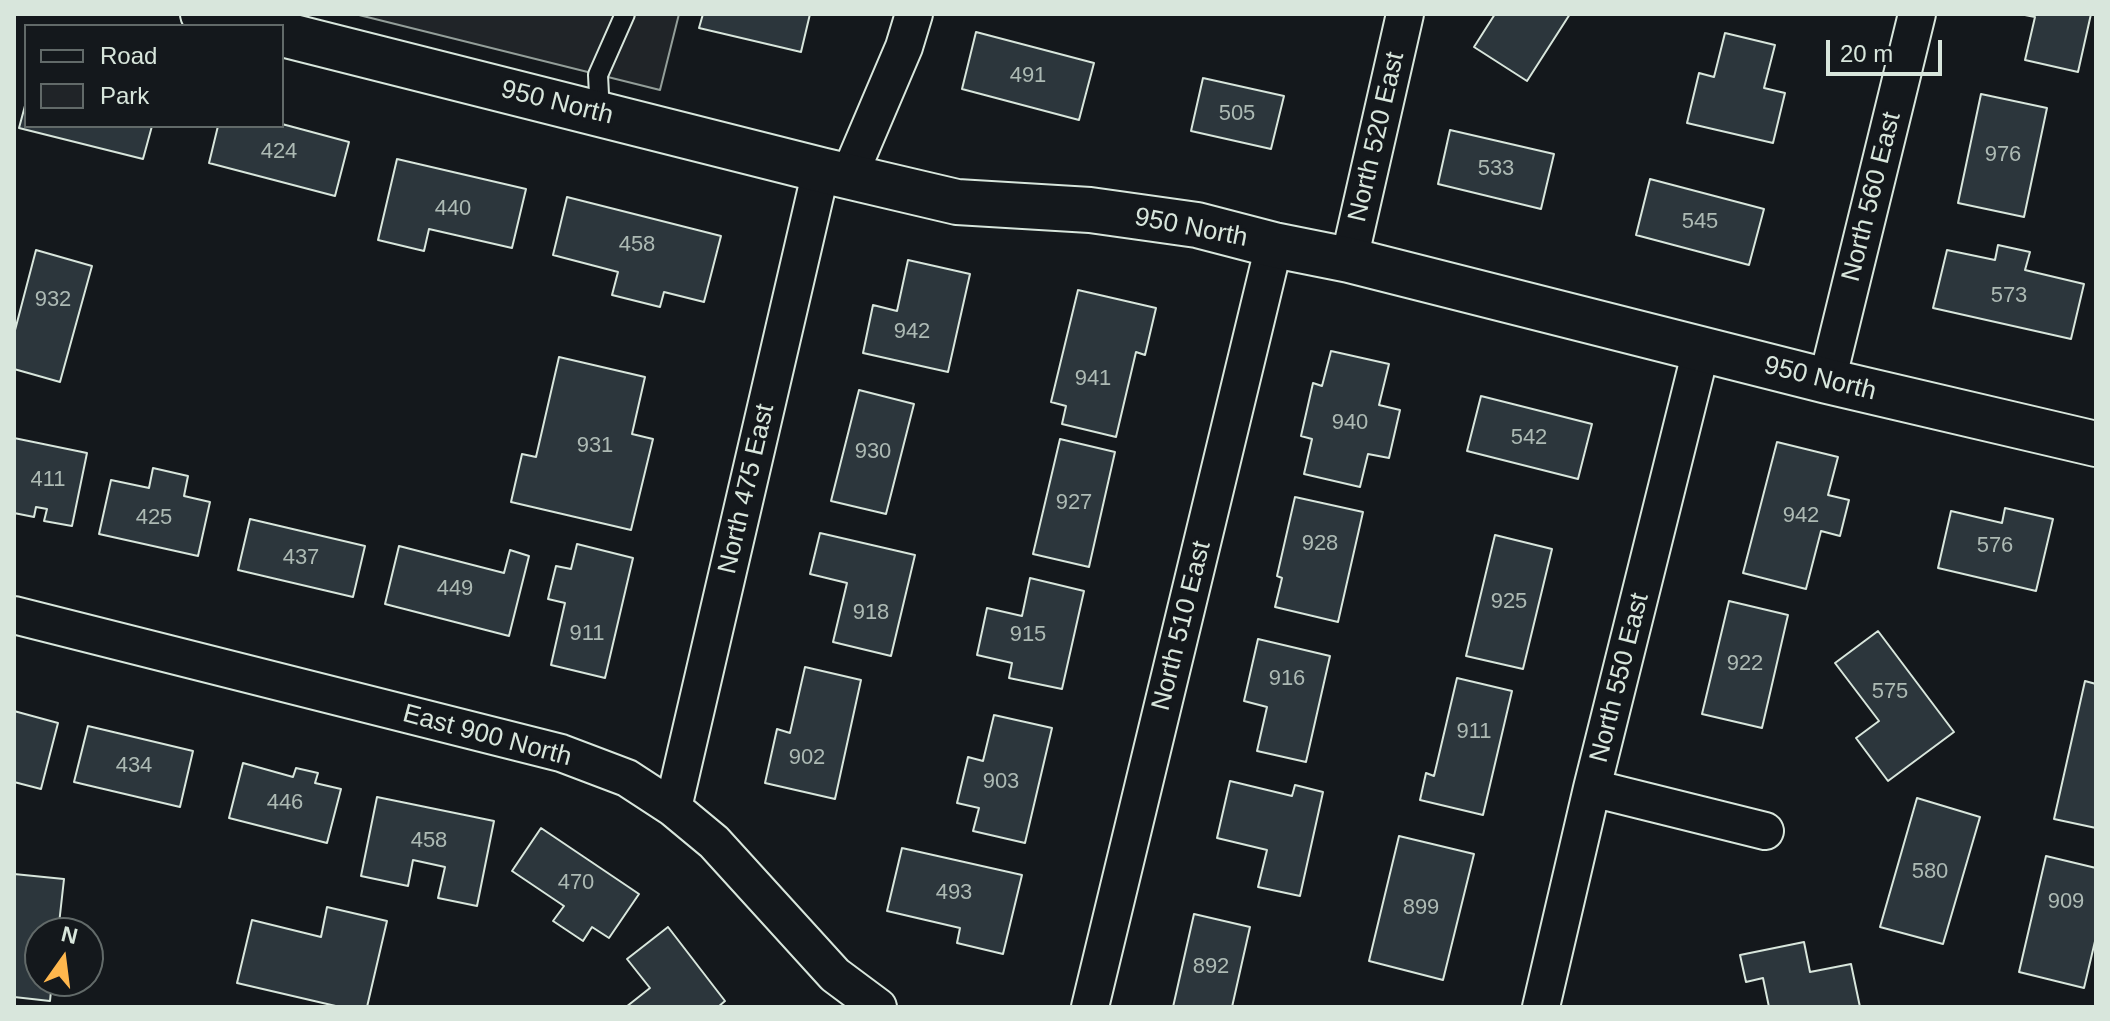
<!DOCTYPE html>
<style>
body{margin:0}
#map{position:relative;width:2110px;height:1021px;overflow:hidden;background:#14181c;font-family:Arial,sans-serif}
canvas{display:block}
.frame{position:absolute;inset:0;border:16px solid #d8e6dc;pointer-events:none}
.legend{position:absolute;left:24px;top:24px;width:260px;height:104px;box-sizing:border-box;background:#14181c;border:2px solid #626a69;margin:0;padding:10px 14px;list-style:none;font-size:24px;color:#d8e6dc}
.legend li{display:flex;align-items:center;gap:16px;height:40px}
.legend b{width:40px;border:2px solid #626a69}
.north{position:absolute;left:24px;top:917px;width:80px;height:80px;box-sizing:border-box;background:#14181c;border:2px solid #626a69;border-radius:50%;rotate:14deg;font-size:22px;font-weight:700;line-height:32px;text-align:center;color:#d8e6dc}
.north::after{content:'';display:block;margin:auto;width:28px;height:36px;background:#ffb74d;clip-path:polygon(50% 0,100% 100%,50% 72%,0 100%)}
.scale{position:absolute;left:1826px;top:40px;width:116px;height:36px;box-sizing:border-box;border:4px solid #d8e6dc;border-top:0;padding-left:10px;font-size:24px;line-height:28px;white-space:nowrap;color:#d8e6dc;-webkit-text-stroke:6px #14181c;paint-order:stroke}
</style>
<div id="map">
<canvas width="2110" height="1021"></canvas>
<div class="frame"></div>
<ul class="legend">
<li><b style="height:10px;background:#14181c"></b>Road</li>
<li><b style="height:22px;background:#202428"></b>Park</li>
</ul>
<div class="north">N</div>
<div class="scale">20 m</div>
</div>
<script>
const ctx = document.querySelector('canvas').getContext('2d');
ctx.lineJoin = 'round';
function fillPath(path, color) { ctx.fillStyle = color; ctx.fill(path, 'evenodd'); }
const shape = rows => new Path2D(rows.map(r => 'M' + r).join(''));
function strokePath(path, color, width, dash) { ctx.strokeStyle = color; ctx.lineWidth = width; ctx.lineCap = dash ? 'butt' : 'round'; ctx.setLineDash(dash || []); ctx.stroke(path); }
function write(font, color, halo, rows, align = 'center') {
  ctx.font = font + ' Arial,sans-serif'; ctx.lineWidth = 6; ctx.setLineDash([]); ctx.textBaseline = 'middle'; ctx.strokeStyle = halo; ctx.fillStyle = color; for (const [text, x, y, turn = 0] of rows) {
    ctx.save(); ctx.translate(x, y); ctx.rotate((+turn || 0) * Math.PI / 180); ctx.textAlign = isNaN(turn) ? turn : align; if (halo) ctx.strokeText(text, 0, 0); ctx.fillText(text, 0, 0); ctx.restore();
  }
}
const green = shape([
 [355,14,679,14,660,90,355,14]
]);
const building = shape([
 [703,14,810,14,801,52,699,28,703,14],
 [1495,14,1570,14,1527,81,1474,47,1495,14],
 [2020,14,2091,14,2078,72,2025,60,2035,17,2020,14],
 [976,32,1094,63,1079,120,962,89,976,32],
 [1725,33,1775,45,1764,88,1785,93,1773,143,1687,123,1699,73,1714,77,1725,33],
 [1203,78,1284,96,1271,149,1191,131,1203,78],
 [1981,94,2047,108,2024,217,1958,203,1981,94],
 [26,102,26,126,152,126,143,159,19,128,26,102],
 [282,124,349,142,335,196,209,163,218,126,282,126,282,124],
 [1450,130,1554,154,1541,209,1438,184,1450,130],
 [397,159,526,189,512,248,429,229,424,251,378,240,397,159],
 [1650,179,1764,209,1749,265,1636,235,1650,179],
 [567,197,721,236,704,302,664,292,660,307,612,295,618,272,553,255,567,197],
 [1998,245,2030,252,2025,270,2084,284,2071,339,1933,308,1947,250,1995,260,1998,245],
 [36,250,92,266,60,382,14,369,14,334,36,250],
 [908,260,970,274,948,372,863,353,873,305,897,311,908,260],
 [1078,290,1156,308,1145,355,1136,352,1116,437,1062,424,1066,406,1051,402,1078,290],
 [1331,351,1389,364,1379,405,1400,410,1389,458,1368,454,1360,487,1304,474,1312,439,1301,436,1313,383,1322,386,1331,351],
 [559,357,645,377,632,434,653,439,631,530,511,502,522,454,536,457,559,357],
 [859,390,914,404,886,514,831,501,859,390],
 [1481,396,1592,424,1578,479,1467,451,1481,396],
 [14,438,87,453,72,526,44,521,47,509,36,507,34,517,14,513,14,438],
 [1060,439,1115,452,1089,567,1033,554,1060,439],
 [1777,442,1838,457,1828,495,1849,500,1840,536,1821,531,1806,589,1743,573,1777,442],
 [153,468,188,476,184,496,210,502,198,556,99,534,111,480,149,488,153,468],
 [1295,497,1363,512,1338,622,1275,607,1282,578,1277,576,1295,497],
 [2005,508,2053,519,2036,591,1938,568,1951,511,2002,523,2005,508],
 [250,519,365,546,353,597,238,570,250,519],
 [820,533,915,555,891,656,833,642,847,583,810,574,820,533],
 [1495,535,1552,549,1523,669,1466,656,1495,535],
 [577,544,633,558,605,678,551,665,565,603,548,599,556,566,571,569,577,544],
 [399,546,504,573,510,550,529,556,509,636,385,604,399,546],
 [1030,578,1084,591,1062,689,1009,678,1012,663,977,655,987,608,1022,616,1030,578],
 [1729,601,1788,615,1762,728,1702,714,1729,601],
 [1878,631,1954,732,1888,781,1856,738,1879,721,1835,663,1878,631],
 [1258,639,1330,656,1306,762,1257,751,1267,707,1244,701,1258,639],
 [805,667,861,680,835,799,765,783,777,729,790,733,805,667],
 [1457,678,1512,691,1483,815,1420,800,1426,773,1434,776,1457,678],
 [2085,681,2096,684,2096,828,2054,819,2085,681],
 [14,711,58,723,41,789,14,782,14,711],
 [994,715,1052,728,1025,843,973,831,979,808,957,803,968,757,983,761,994,715],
 [88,726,193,751,180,807,74,782,88,726],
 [243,763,293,777,296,768,318,773,315,783,341,789,327,843,229,818,243,763],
 [1230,781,1292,796,1295,785,1323,792,1300,896,1258,887,1267,850,1217,838,1230,781],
 [377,797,494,821,477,906,438,898,445,867,413,860,408,886,361,876,377,797],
 [1917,798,1980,817,1943,944,1880,927,1917,798],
 [541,828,639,894,609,938,592,927,583,941,553,921,564,906,512,871,541,828],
 [1399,836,1474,854,1443,980,1369,961,1399,836],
 [902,848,1022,875,1003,954,957,943,960,928,887,911,902,848],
 [2046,856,2096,868,2096,937,2084,988,2019,972,2046,856],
 [14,874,64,879,58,933,40,933,40,981,52,981,50,1001,14,997,14,874],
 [327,907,387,921,367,1007,340,1007,237,983,252,920,321,937,327,907],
 [1194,914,1250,927,1232,1007,1173,1007,1194,914],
 [668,927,725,1001,718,1007,626,1007,650,988,627,959,668,927],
 [1804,942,1810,972,1851,964,1860,1007,1769,1007,1763,978,1746,982,1740,955,1804,942]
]);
const lane = shape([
 [600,114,598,75,625,14]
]);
const street = shape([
 [849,176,904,47,914,14],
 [1349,260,1405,14],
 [1827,381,1917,14],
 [14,615,561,753,627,778,673,808,714,842,835,975,878,1007],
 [1592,788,1765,831],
 [673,808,821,170],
 [1090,1007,1274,245],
 [1541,1007,1592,788,1701,350]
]);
const secondary = shape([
 [203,14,251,26],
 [282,34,821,170,957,202,1090,210,1197,225,1274,245,1349,260,1827,381,2096,444]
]);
const numberNames = [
 ["491",1028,76],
 ["505",1237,114],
 ["424",279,152],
 ["976",2003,155],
 ["533",1496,169],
 ["440",453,209],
 ["545",1700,222],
 ["458",637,245],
 ["573",2009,296],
 ["932",53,300],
 ["942",912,332],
 ["941",1093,379],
 ["940",1350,423],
 ["542",1529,438],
 ["931",595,446],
 ["930",873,452],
 ["411",48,480],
 ["927",1074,503],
 ["942",1801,516],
 ["425",154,518],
 ["928",1320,544],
 ["576",1995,546],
 ["437",301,558],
 ["449",455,589],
 ["925",1509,602],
 ["918",871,613],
 ["911",587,634],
 ["915",1028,635],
 ["922",1745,664],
 ["916",1287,679],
 ["575",1890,692],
 ["911",1474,732],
 ["902",807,758],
 ["434",134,766],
 ["903",1001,782],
 ["446",285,803],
 ["458",429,841],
 ["580",1930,872],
 ["470",576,883],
 ["493",954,893],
 ["909",2066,902],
 ["899",1421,908],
 ["892",1211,967]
];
const streetNames = [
 ["950 North",557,103,14],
 ["North 520 East",1377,137,-77],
 ["North 560 East",1872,197,-76],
 ["950 North",1191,228,11],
 ["950 North",1820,379,14],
 ["North 475 East",747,489,-77],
 ["North 510 East",1182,626,-76],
 ["North 550 East",1620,678,-76],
 ["East 900 North",487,736,15]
];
fillPath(green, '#202428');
strokePath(green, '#939e99', 2);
fillPath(building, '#2c363c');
strokePath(building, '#d8e6dc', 2);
strokePath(lane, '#d8e6dc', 22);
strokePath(street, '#d8e6dc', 40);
strokePath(secondary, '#d8e6dc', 48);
strokePath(lane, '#14181c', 18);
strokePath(street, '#14181c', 36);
strokePath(secondary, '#14181c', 44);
write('22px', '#adbab4', null, numberNames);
write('26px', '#d8e6dc', '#14181c', streetNames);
</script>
